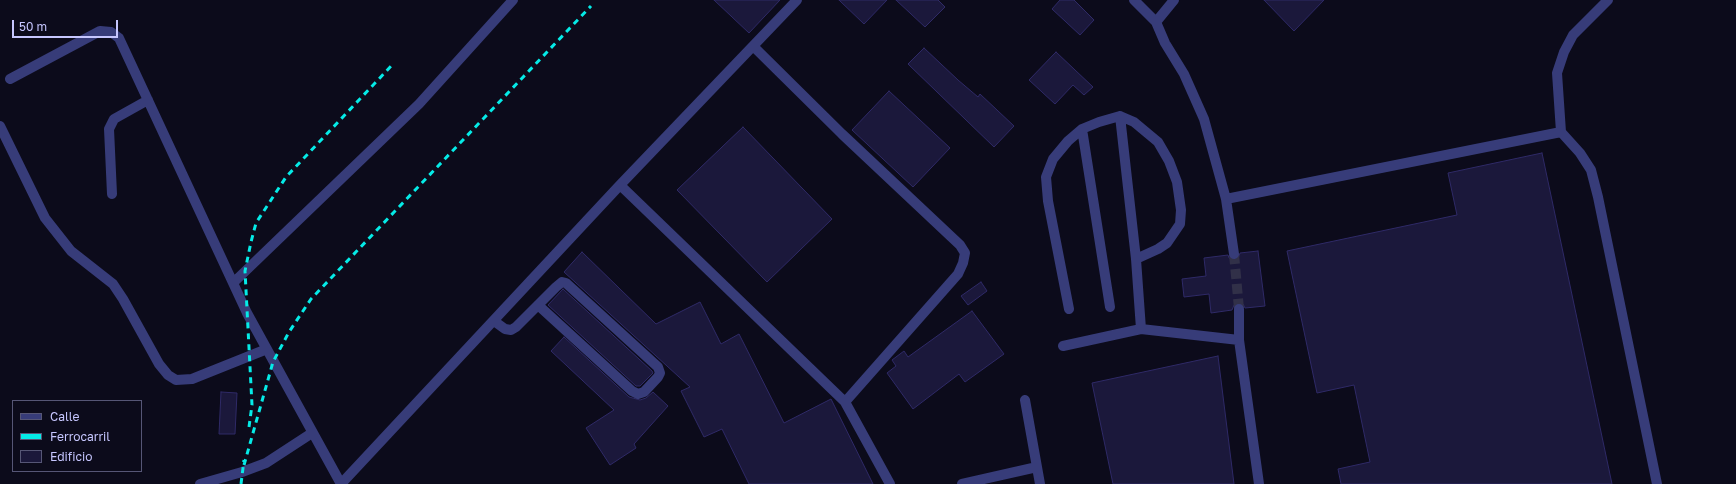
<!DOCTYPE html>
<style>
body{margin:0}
#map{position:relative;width:1736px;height:484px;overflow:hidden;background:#0c0b1b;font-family:"Golos Text",sans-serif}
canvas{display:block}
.legend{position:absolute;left:12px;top:400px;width:130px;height:72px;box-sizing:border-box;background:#0c0b1b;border:1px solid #565676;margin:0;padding:5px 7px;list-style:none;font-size:12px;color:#c6c6fe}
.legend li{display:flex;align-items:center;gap:8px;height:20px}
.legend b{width:20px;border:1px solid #565676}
.scale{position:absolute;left:12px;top:20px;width:106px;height:18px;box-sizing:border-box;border:2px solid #c6c6fe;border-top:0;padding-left:5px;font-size:12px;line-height:14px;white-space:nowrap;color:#c6c6fe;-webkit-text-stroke:3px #0c0b1b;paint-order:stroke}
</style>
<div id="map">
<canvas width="1736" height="484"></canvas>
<ul class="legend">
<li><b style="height:5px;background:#373c79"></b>Calle</li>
<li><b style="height:5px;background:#05ebe7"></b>Ferrocarril</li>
<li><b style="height:11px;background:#1b183b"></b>Edificio</li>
</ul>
<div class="scale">50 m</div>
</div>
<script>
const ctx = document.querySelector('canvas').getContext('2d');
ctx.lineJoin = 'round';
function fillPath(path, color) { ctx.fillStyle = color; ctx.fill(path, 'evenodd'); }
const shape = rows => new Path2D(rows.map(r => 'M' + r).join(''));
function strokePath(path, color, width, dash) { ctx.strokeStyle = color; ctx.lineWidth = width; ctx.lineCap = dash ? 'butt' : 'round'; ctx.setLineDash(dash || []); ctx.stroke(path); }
const building = shape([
 [714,0,780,0,749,33,714,0],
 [839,0,887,0,864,24,839,0],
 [896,0,938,0,945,7,925,27,896,0],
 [1060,0,1074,0,1094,20,1080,35,1052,9,1060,0],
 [1264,0,1324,0,1294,31,1264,0],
 [924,48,958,80,978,97,980,94,1014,126,994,147,908,64,924,48],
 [1056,52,1093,87,1084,95,1073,85,1055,104,1029,80,1056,52],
 [889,91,950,148,913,187,852,130,889,91],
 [743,127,832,219,767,282,677,190,743,127],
 [1542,153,1612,484,1341,484,1338,469,1370,462,1354,385,1317,393,1287,251,1457,215,1448,173,1542,153],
 [1258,251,1265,306,1245,308,1243,304,1239,303,1234,305,1232,310,1211,313,1209,294,1184,297,1182,279,1206,276,1204,258,1228,255,1229,258,1235,260,1238,259,1240,253,1258,251],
 [582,252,656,324,700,302,721,344,739,334,784,423,831,399,873,484,749,484,722,429,704,437,681,391,690,387,564,272,582,252],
 [981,282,987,291,968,305,961,296,981,282],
 [563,289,652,371,653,373,640,386,636,386,548,305,563,289],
 [972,311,1004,354,965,382,959,374,913,409,887,373,896,366,892,360,904,351,908,357,972,311],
 [564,337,629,397,640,400,646,398,653,392,668,406,634,444,636,448,610,465,586,428,614,410,551,351,564,337],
 [1218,356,1234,484,1113,484,1092,383,1218,356],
 [221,392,237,393,235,434,219,434,221,392]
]);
const minorTunnel = shape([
 [1234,254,1239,309]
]);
const minor = shape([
 [1134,0,1156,22,1165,43,1184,74,1204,119,1226,199,1234,254],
 [1156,22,1174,0],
 [10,79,100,31,111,32,119,38,247,313,341,484],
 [1120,116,1136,259,1141,329],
 [0,126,45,218,71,251,113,284,123,299,159,364,168,375,176,380,192,379,267,349],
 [1082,129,1110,307],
 [1561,132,1580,153,1591,170,1598,197,1657,484],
 [620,185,845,402,958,274,963,263,965,253,960,245,842,134,753,46],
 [112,194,109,129,114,119,148,100],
 [1226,199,1561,132,1557,73,1564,52,1573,35,1608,0],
 [233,283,419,104,513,0],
 [1069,309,1048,201,1046,177,1053,159,1068,141,1082,129,1099,122,1120,116,1134,122,1158,142,1169,161,1177,182,1181,210,1180,224,1167,243,1158,249,1136,259],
 [1239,309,1239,340,1259,484],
 [494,321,505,329,511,330,516,327,556,287,562,282,566,283,658,367,660,373,658,377,644,392,638,394,632,391,538,305],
 [1063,346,1141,329,1239,340],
 [1025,400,1040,484],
 [845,402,890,484],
 [200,484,242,472,266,463,312,433],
 [341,484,620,185,797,0],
 [962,484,1037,467]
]);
const rail = shape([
 [249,427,252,405,245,271,251,242,256,223,286,177,394,63],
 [244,465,273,362,289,332,311,299,591,6],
 [241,484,244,460]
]);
fillPath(building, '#1b183b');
strokePath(building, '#2f2a67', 1);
strokePath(minorTunnel, '#313048', 10, [10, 5]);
strokePath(minor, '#373c79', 10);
strokePath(rail, '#05ebe7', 3, [6, 5]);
</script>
